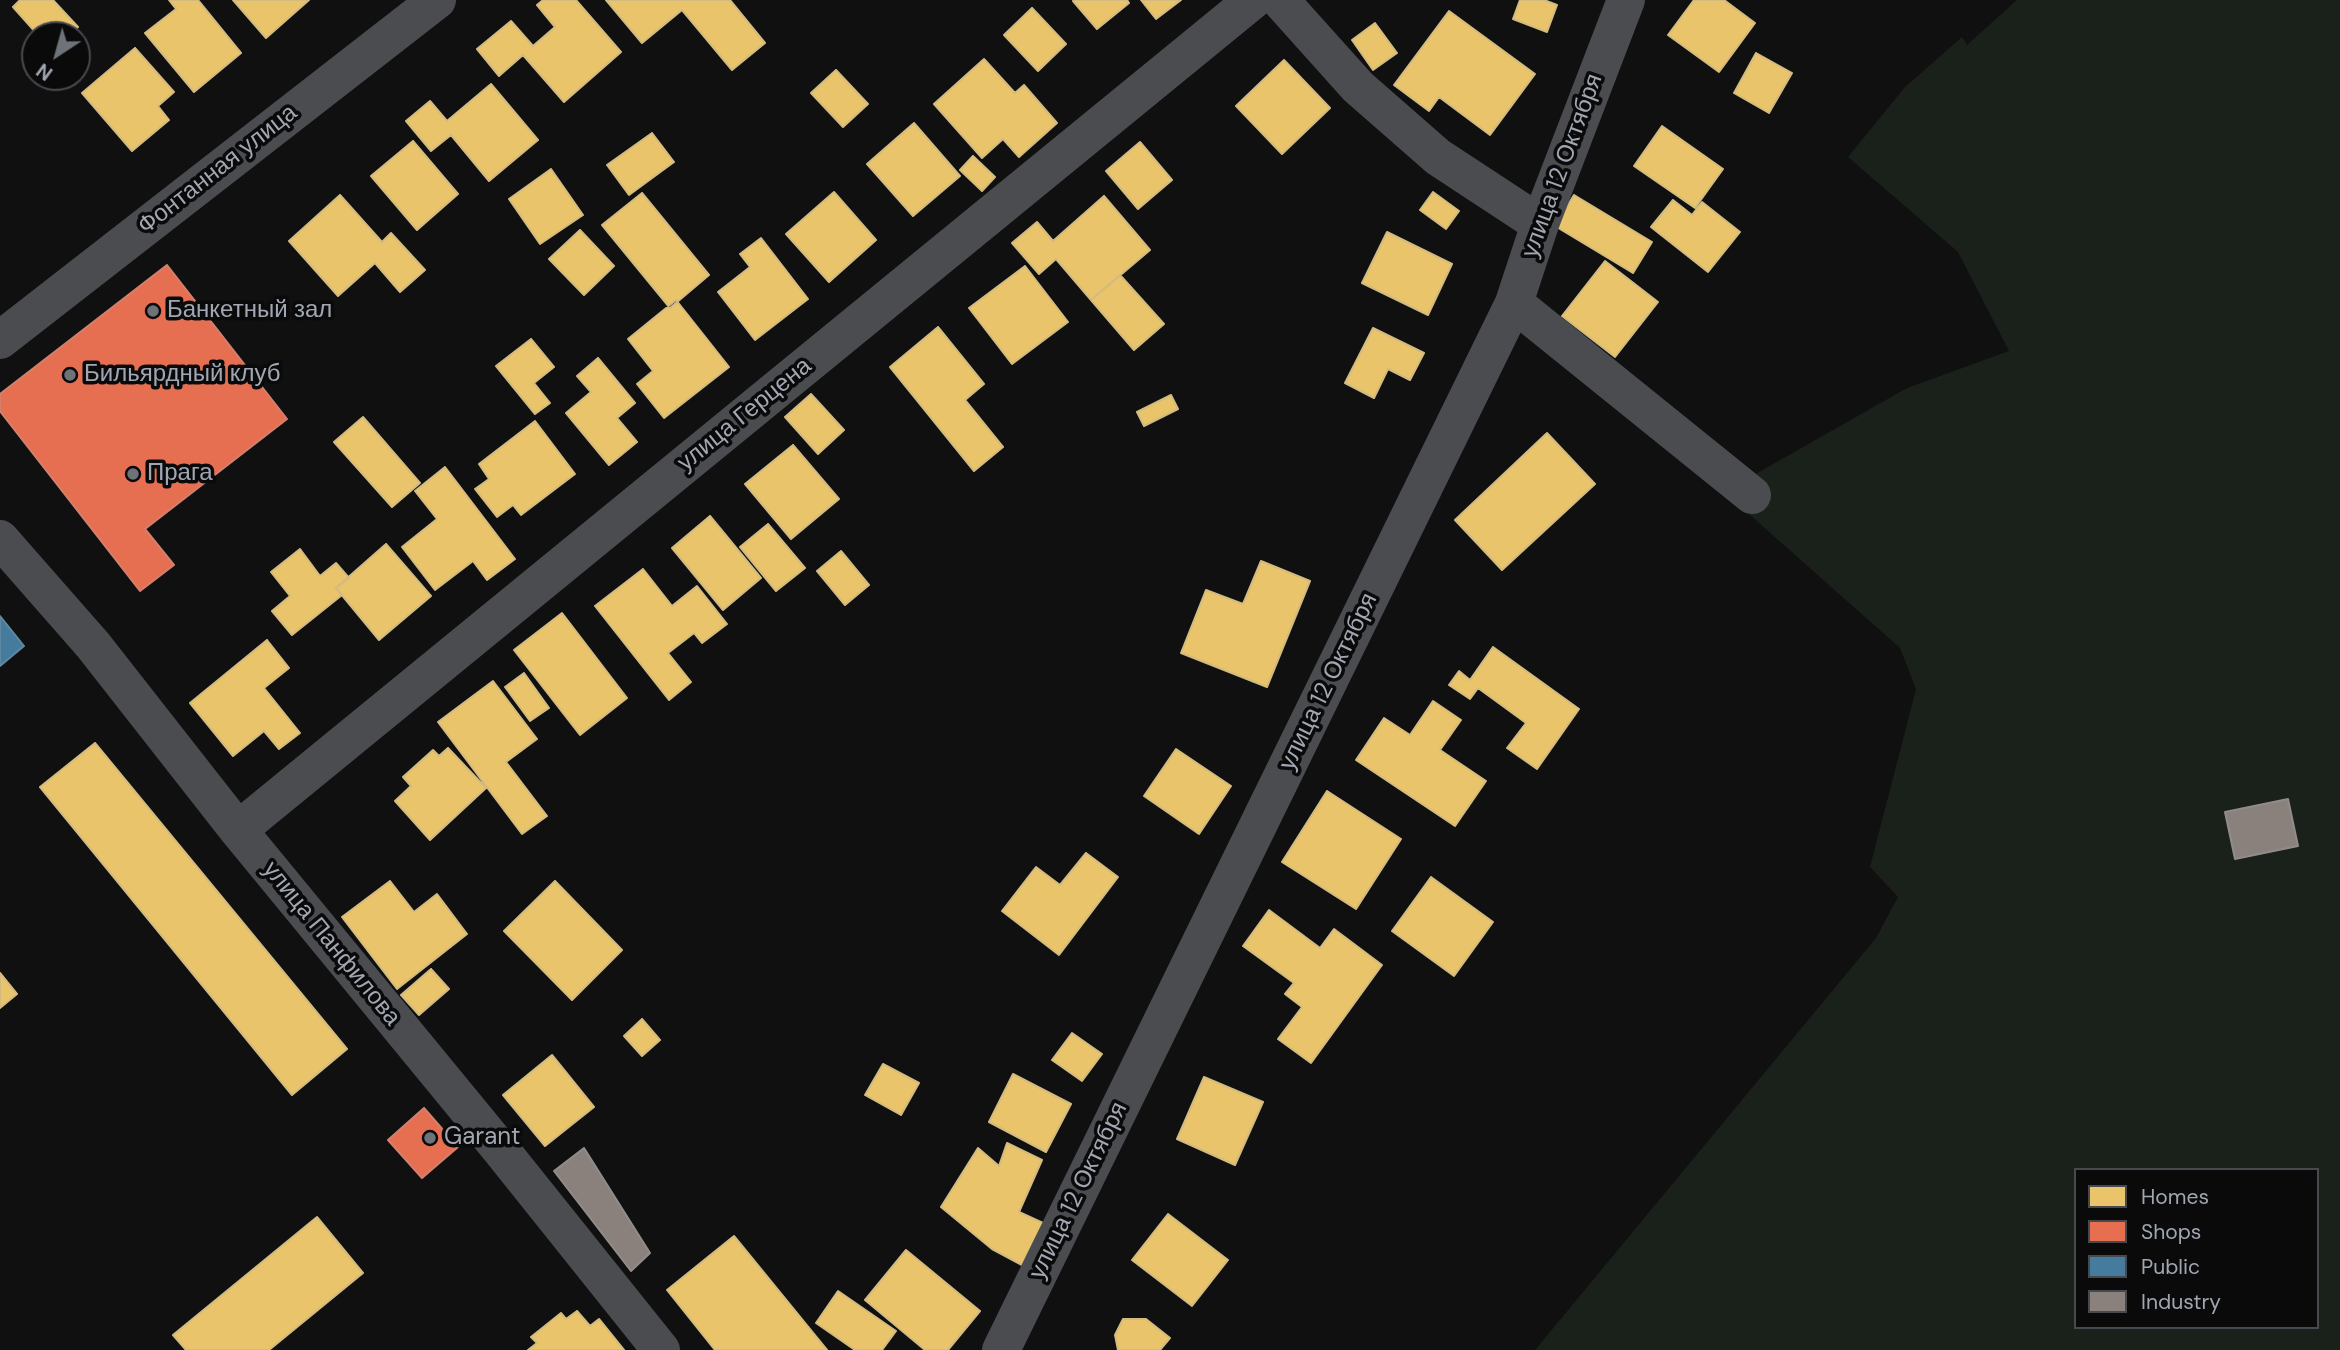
<!DOCTYPE html>
<meta charset="utf-8">
<style>
body{margin:0}
#map{position:relative;width:2340px;height:1350px;overflow:hidden;background:#101010;font-family:"DM Sans",sans-serif}
canvas{display:block}
.legend{position:absolute;left:2074px;top:1168px;width:245px;height:161px;box-sizing:border-box;background:#0a0a0b;border:2px solid #46494e;margin:0;padding:9px 12px;list-style:none;font-size:21px;color:#a0a7b2}
.legend li{display:flex;align-items:center;gap:14px;height:35px}
.legend b{width:35px;border:2px solid #46494e}
.north{position:absolute;left:21px;top:21px;width:70px;height:70px;box-sizing:border-box;background:#0a0a0b;border:2px solid #46494e;border-radius:50%;rotate:216deg;font-size:19px;font-weight:700;line-height:28px;text-align:center;color:#a0a7b2}
.north::after{content:'';display:block;margin:auto;width:24px;height:32px;background:#6e7279;clip-path:polygon(50% 0,100% 100%,50% 72%,0 100%)}
</style>
<div id="map">
<canvas width="2340" height="1350"></canvas>
<ul class="legend">
<li><b style="height:19px;background:#e9c46a"></b>Homes</li>
<li><b style="height:19px;background:#e76f51"></b>Shops</li>
<li><b style="height:19px;background:#457b9d"></b>Public</li>
<li><b style="height:19px;background:#8a817c"></b>Industry</li>
</ul>
<div class="north">N</div>
</div>
<script>
const ctx = document.querySelector('canvas').getContext('2d');
ctx.lineJoin = 'round';
function fillPath(path, color) { ctx.fillStyle = color; ctx.fill(path, 'evenodd'); }
const shape = rows => new Path2D(rows.map(r => 'M' + r).join(''));
function strokePath(path, color, width, dash) { ctx.strokeStyle = color; ctx.lineWidth = width; ctx.lineCap = dash ? 'butt' : 'round'; ctx.setLineDash(dash || []); ctx.stroke(path); }
function write(font, color, halo, rows, align = 'center') {
  ctx.font = font + ' "DM Sans",sans-serif'; ctx.lineWidth = 7; ctx.setLineDash([]); ctx.textBaseline = 'middle'; ctx.strokeStyle = halo; ctx.fillStyle = color; for (const [text, x, y, turn = 0] of rows) {
    ctx.save(); ctx.translate(x, y); ctx.rotate((+turn || 0) * Math.PI / 180); ctx.textAlign = isNaN(turn) ? turn : align; if (halo) ctx.strokeText(text, 0, 0); ctx.fillText(text, 0, 0); ctx.restore();
  }
}
const green = shape([
 [2017,0,2340,0,2340,1350,1535,1350,1876,938,1898,897,1870,867,1916,689,1900,648,1724,492,1907,388,2009,351,1958,252,1848,157,1905,87,1962,37,1967,45],
 [2076,1170,2317,1170,2317,1327,2076,1327]
]);
const homes = shape([
 [20,0,53,0,78,27,70,35,38,35,13,7,20,0],
 [169,0,198,0,241,53,194,92,145,33,176,9,169,0],
 [233,0,309,0,266,38,233,0],
 [543,0,576,0,621,52,564,102,523,55,499,76,477,49,511,21,533,46,555,27,537,5,543,0],
 [606,0,730,0,765,43,732,70,682,10,642,43,606,0],
 [1075,0,1127,0,1129,3,1097,29,1073,1,1075,0],
 [1141,0,1181,0,1156,19,1141,0],
 [1520,0,1544,0,1557,5,1547,32,1513,19,1520,0],
 [1694,0,1724,0,1755,23,1719,72,1668,35,1694,0],
 [1032,8,1066,44,1038,71,1004,35,1032,8],
 [1449,11,1535,74,1490,135,1439,97,1429,111,1394,85,1449,11],
 [1375,23,1397,53,1373,70,1352,40,1375,23],
 [135,48,174,92,158,106,169,120,132,151,82,93,135,48],
 [1756,53,1792,73,1769,113,1734,93,1756,53],
 [984,59,1015,93,1024,85,1057,123,1019,157,1003,139,982,158,934,104,984,59],
 [1284,60,1330,108,1282,154,1236,106,1284,60],
 [836,70,868,104,843,127,811,93,836,70],
 [491,84,538,140,489,181,451,135,431,151,406,121,430,101,447,121,491,84],
 [914,123,960,176,913,216,867,164,914,123],
 [1662,126,1723,169,1695,208,1634,166,1662,126],
 [652,133,674,162,629,195,607,165,652,133],
 [413,141,458,194,417,230,371,176,413,141],
 [1140,142,1172,180,1138,209,1106,171,1140,142],
 [973,156,995,177,982,191,960,170,973,156],
 [551,169,583,215,540,244,509,199,551,169],
 [834,192,876,240,829,282,786,234,834,192],
 [1433,192,1459,211,1446,229,1420,210,1433,192],
 [642,193,709,275,670,308,602,225,642,193],
 [340,195,382,242,391,233,425,270,400,292,375,263,338,296,289,241,340,195],
 [1574,195,1652,242,1633,273,1555,226,1574,195],
 [1104,196,1150,250,1091,300,1056,259,1039,274,1012,243,1037,222,1053,241,1104,196],
 [1673,200,1692,215,1702,202,1740,232,1708,272,1651,227,1673,200],
 [580,230,614,266,584,295,549,259,580,230],
 [1387,232,1452,264,1428,315,1362,283,1387,232],
 [761,238,808,299,755,340,718,292,750,267,740,254,761,238],
 [1605,261,1658,302,1615,357,1562,316,1605,261],
 [1025,266,1068,322,1012,364,969,308,1025,266],
 [1120,275,1164,324,1134,350,1091,300,1120,275],
 [676,300,729,367,664,418,637,384,653,371,628,339,676,300],
 [938,327,984,384,965,400,1003,447,974,471,890,367,938,327],
 [1373,328,1424,353,1410,380,1388,369,1374,398,1345,383,1373,328],
 [531,339,554,367,534,383,550,403,535,414,496,366,531,339],
 [598,358,635,403,617,418,637,442,609,465,566,413,591,392,577,376,598,358],
 [811,394,844,430,818,454,785,417,811,394],
 [1171,395,1178,409,1144,426,1137,412,1171,395],
 [363,417,420,483,392,507,334,442,363,417],
 [535,421,575,474,521,515,513,505,497,517,475,489,489,479,479,464,535,421],
 [1547,433,1595,484,1502,570,1455,520,1547,433],
 [793,445,839,499,791,539,745,484,793,445],
 [445,467,515,559,487,580,473,561,435,590,402,547,437,519,415,491,445,467],
 [710,516,761,578,723,610,672,548,710,516],
 [768,524,805,568,776,591,740,547,768,524],
 [386,544,431,596,379,640,336,588,386,544],
 [300,549,320,576,336,563,349,578,336,588,342,595,292,635,272,611,290,596,271,572,300,549],
 [841,551,869,585,845,605,817,571,841,551],
 [1261,561,1310,581,1267,687,1181,653,1206,590,1243,604,1261,561],
 [643,569,672,606,697,586,727,624,702,643,694,633,668,653,691,682,669,700,595,606,643,569],
 [562,613,627,698,580,735,514,650,562,613],
 [267,640,289,668,264,688,300,733,279,749,264,731,233,756,190,703,267,640],
 [1493,647,1579,709,1537,769,1507,748,1526,723,1478,688,1470,699,1449,685,1459,671,1470,680,1493,647],
 [524,673,549,708,530,721,505,687,524,673],
 [493,681,537,739,506,762,547,816,522,834,438,722,493,681],
 [1433,701,1461,720,1440,750,1486,781,1455,826,1356,760,1384,718,1410,735,1433,701],
 [95,743,347,1049,292,1095,40,787,95,743],
 [448,748,486,788,430,840,395,801,411,786,403,777,433,750,439,756,448,748],
 [1176,749,1231,786,1199,834,1144,796,1176,749],
 [1327,791,1401,839,1356,909,1282,862,1327,791],
 [1086,853,1118,877,1059,955,1002,911,1036,867,1060,885,1086,853],
 [1431,877,1493,922,1454,976,1392,931,1431,877],
 [390,881,414,912,437,894,467,934,397,989,342,917,390,881],
 [555,881,622,950,572,1000,504,931,555,881],
 [1269,910,1320,948,1334,929,1382,965,1311,1063,1278,1039,1302,1007,1285,994,1294,983,1243,946,1269,910],
 [431,969,449,989,419,1015,401,995,431,969],
 [0,973,17,994,0,1008,0,973],
 [642,1019,660,1040,642,1056,624,1036,642,1019],
 [1072,1033,1102,1054,1082,1081,1052,1060,1072,1033],
 [552,1055,594,1107,545,1146,503,1095,552,1055],
 [883,1064,919,1083,901,1115,865,1095,883,1064],
 [1013,1074,1071,1104,1046,1152,989,1122,1013,1074],
 [1204,1077,1263,1102,1235,1165,1177,1139,1204,1077],
 [1007,1143,1042,1160,1019,1212,1043,1223,1022,1265,992,1249,941,1207,978,1148,999,1166,1007,1143],
 [1168,1214,1228,1260,1192,1306,1132,1260,1168,1214],
 [317,1217,363,1273,269,1350,186,1350,173,1335,317,1217],
 [734,1236,827,1350,715,1350,667,1290,734,1236],
 [906,1250,980,1311,948,1350,925,1350,865,1300,906,1250],
 [838,1291,896,1331,882,1350,855,1350,816,1323,838,1291],
 [577,1311,590,1326,599,1319,624,1350,528,1350,537,1343,531,1337,561,1313,566,1319,577,1311],
 [1123,1319,1146,1319,1170,1338,1160,1350,1118,1350,1115,1335,1123,1319]
]);
const shops = shape([
 [167,265,287,419,145,529,174,565,140,591,0,411,0,394,167,265],
 [424,1108,458,1147,422,1178,388,1140,424,1108]
]);
const public = shape([
 [0,616,24,646,0,666,0,616]
]);
const industry = shape([
 [2288,799,2298,846,2235,859,2225,812,2288,799],
 [584,1148,650,1253,631,1271,554,1171,584,1148]
]);
const minor = shape([
 [1280,0,1358,87,1438,157,1540,224],
 [1514,303,1752,495],
 [0,340,437,0],
 [0,539,93,645,238,830,501,1150,661,1350],
 [238,830,1253,0],
 [1001,1350,1514,303,1540,224,1626,0]
]);
const markers = [
 [153,311,7,"#6e7279"],
 [70,375,7,"#6e7279"],
 [133,474,7,"#6e7279"],
 [430,1138,7,"#6e7279"]
];
const streetNames = [
 ["улица 12 Октября",1563,166,-70],
 ["Фонтанная улица",218,170,-38],
 ["улица Герцена",745,415,-39],
 ["улица 12 Октября",1329,682,-64],
 ["улица Панфилова",331,944,51],
 ["улица 12 Октября",1079,1191,-64]
];
const poiNames = [
 ["Банкетный зал",167,311],
 ["Бильярдный клуб",84,375],
 ["Прага",147,474],
 ["Garant",444,1138]
];
fillPath(green, '#1a201a');
fillPath(homes, '#e9c46a');
strokePath(homes, '#d3bb80', 2);
fillPath(shops, '#e76f51');
strokePath(shops, '#d2806e', 2);
fillPath(public, '#457b9d');
strokePath(public, '#6088a3', 2);
fillPath(industry, '#8a817c');
strokePath(industry, '#918c8c', 2);
strokePath(minor, '#4a4c50', 38);
for (const [x, y, r, color] of markers) { const dot = new Path2D(); dot.arc(x, y, r, 0, 2 * Math.PI); ctx.fillStyle = color; ctx.fill(dot); strokePath(dot, '#0a0a0b', 2.5); }
write('24px', '#a0a7b2', '#0a0a0b', streetNames);
write('24px', '#a0a7b2', '#0a0a0b', poiNames, 'left');
</script>
